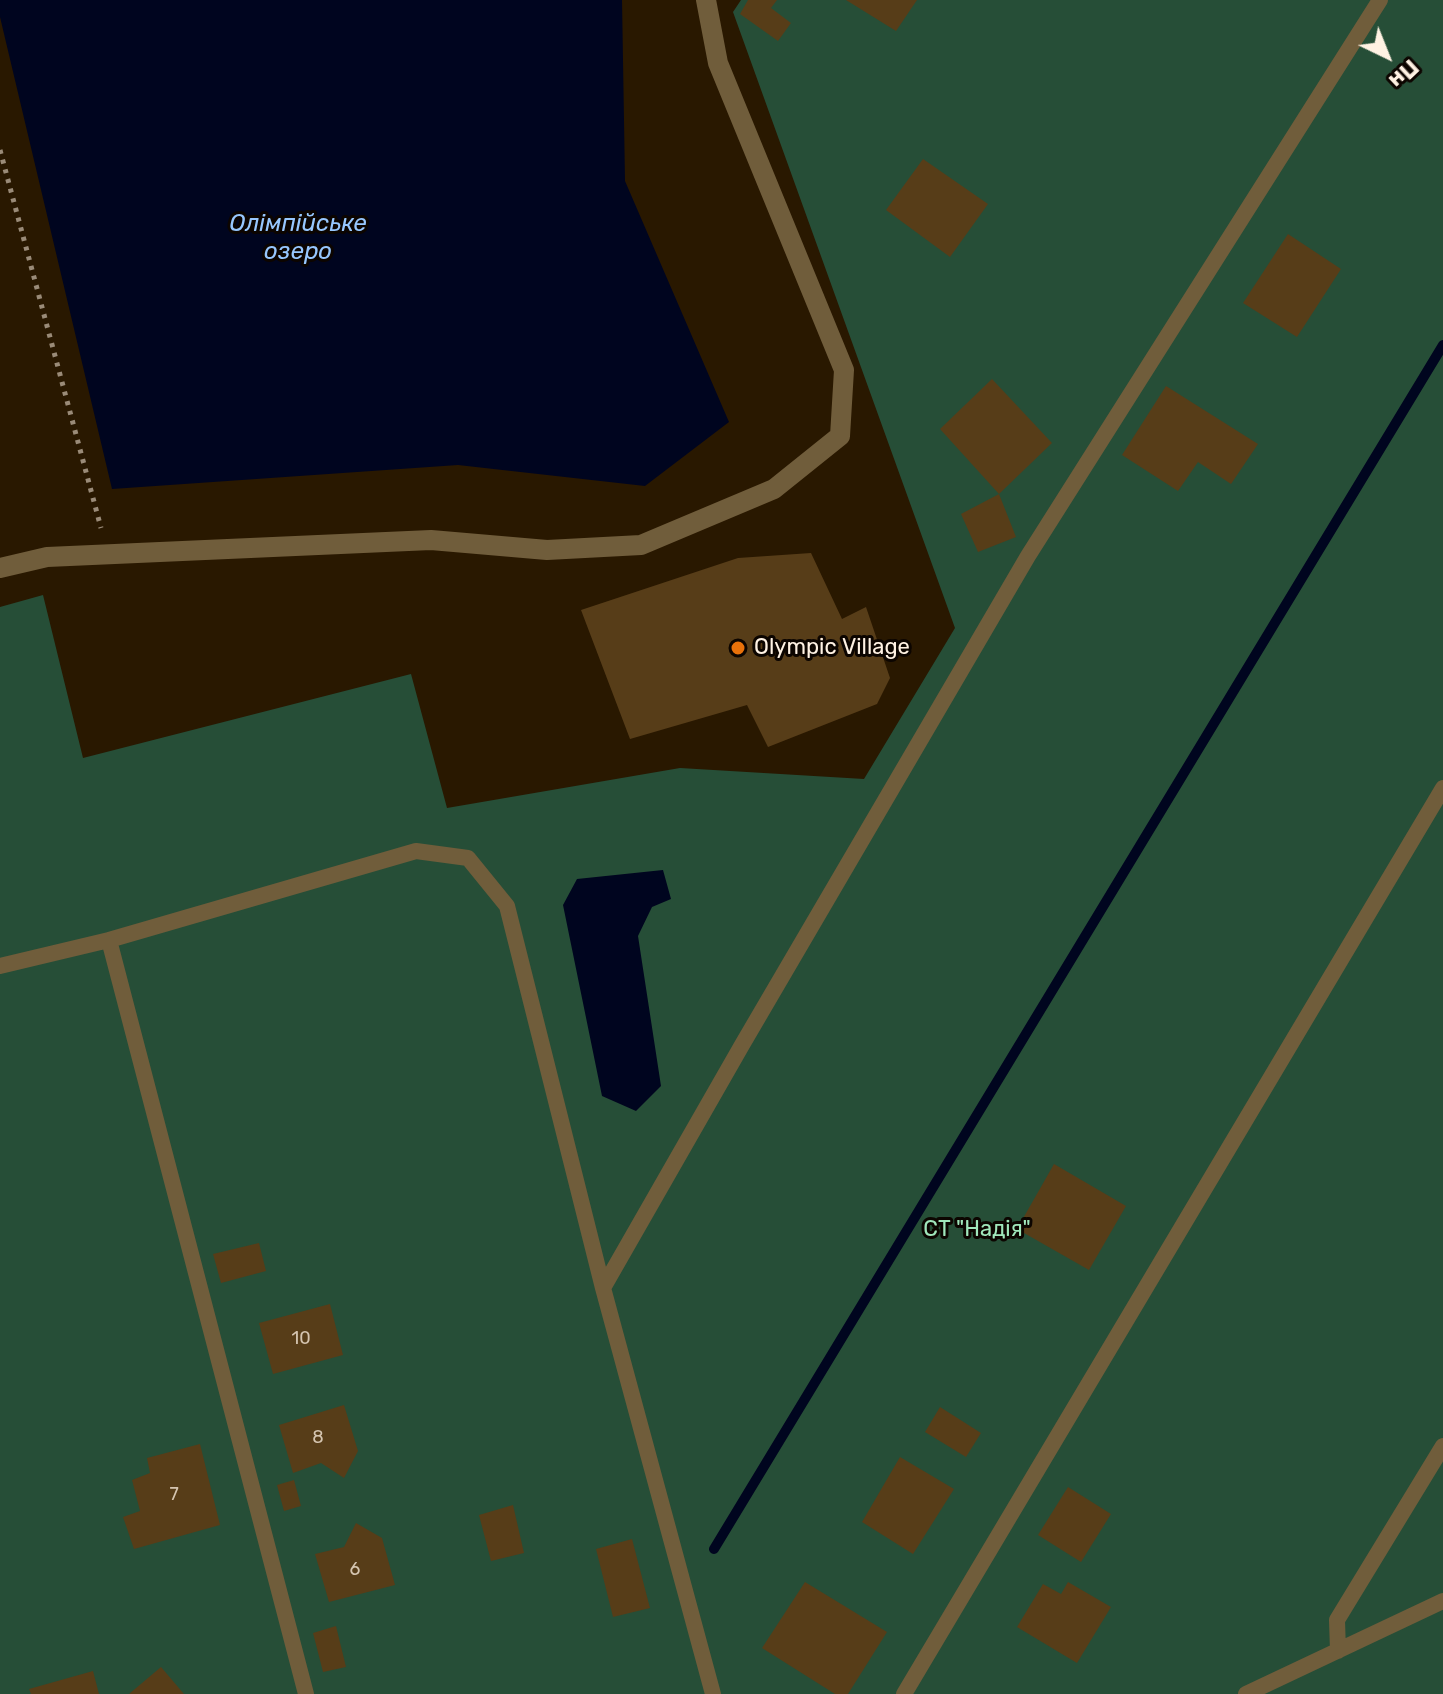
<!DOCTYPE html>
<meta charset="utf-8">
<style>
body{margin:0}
#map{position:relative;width:1443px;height:1694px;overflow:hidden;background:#291800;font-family:Rubik,sans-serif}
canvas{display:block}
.north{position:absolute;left:1347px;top:16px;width:80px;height:80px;-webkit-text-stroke:6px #0c0500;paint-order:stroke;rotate:137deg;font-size:22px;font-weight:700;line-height:32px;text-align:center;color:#fff2e3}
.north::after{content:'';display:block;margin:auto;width:28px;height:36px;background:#fff2e3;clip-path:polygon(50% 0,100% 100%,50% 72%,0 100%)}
</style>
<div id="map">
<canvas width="1443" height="1694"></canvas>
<div class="north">Пн</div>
</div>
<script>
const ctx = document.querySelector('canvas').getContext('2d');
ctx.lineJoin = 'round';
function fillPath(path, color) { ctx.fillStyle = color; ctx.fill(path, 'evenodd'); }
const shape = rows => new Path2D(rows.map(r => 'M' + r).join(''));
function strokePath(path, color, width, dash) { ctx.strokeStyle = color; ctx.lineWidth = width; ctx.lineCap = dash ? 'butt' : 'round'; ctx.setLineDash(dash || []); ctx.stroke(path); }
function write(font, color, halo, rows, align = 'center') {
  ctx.font = font + ' Rubik,sans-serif'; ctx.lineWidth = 6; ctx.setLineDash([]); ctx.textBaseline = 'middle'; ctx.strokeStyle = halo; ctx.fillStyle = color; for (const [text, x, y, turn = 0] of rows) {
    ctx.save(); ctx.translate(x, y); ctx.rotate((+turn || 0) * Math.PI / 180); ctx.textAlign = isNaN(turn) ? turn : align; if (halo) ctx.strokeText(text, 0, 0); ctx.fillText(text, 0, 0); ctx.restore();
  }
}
const green = shape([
 [741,0,1443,0,1443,1694,0,1694,0,607,43,595,83,758,411,674,447,808,680,768,864,779,955,628,733,12]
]);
const water = shape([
 [0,0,622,0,625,181,729,422,645,486,458,465,112,489,0,17],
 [663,870,671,899,652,907,638,936,661,1086,636,1111,602,1096,563,905,577,879]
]);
const stream = shape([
 [714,1549,1443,345]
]);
const building = shape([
 [748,0,777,0,771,8,791,23,778,41,740,14],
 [846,0,917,0,896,31],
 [923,159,988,204,950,257,886,210],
 [1288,234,1341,269,1297,337,1243,303],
 [992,379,1052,443,999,494,1016,537,978,552,961,514,999,494,940,429],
 [1166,386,1258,444,1231,484,1198,462,1178,491,1122,455],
 [811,553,842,619,866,607,890,678,877,704,768,747,747,705,630,739,581,610,738,558],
 [1054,1164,1126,1206,1089,1270,1017,1229],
 [259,1243,266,1271,221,1283,213,1254],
 [330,1304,343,1355,273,1374,259,1323],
 [344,1405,358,1451,344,1478,321,1463,293,1473,279,1425],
 [940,1407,981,1433,966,1457,925,1432],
 [200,1444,220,1525,134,1549,123,1517,140,1511,132,1480,150,1473,147,1458],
 [900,1457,954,1489,913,1554,862,1522],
 [294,1480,301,1506,284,1511,277,1485],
 [1068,1487,1111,1514,1081,1562,1038,1535],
 [513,1505,524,1553,491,1561,479,1515],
 [356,1523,382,1538,395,1585,329,1602,315,1554,344,1547],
 [632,1539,650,1608,613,1617,596,1549],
 [805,1582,887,1632,848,1694,835,1694,762,1648],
 [1068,1582,1111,1607,1077,1663,1017,1627,1043,1584,1061,1594],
 [336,1626,346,1667,323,1672,313,1633],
 [161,1667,184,1694,129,1694],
 [93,1671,99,1694,31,1694,29,1689]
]);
const path = shape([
 [0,150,101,528]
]);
const service = shape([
 [0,966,109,940],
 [603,1288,742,1045,1028,556,1380,0],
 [1338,1651,1337,1620,1443,1446],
 [306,1694,109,940,416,851,468,858,507,906,603,1288,713,1694],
 [904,1694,1443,788],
 [1246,1694,1443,1601]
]);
const minor = shape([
 [0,568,47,557,431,540,547,550,641,545,774,489,840,436,844,370,718,63,706,0]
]);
const markers = [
 [738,648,8,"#e8710a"]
];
const numberNames = [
 ["10",301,1339],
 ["8",318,1438],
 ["7",174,1495],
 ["6",355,1570]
];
const poiNames = [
 ["Olympic Village",754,648]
];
const parkNames = [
 ["СТ \"Надія\"",977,1230]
];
const waterNames = [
 ["Олімпійське",298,224],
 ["озеро",298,252]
];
fillPath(green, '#264e37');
fillPath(water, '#00051f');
strokePath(stream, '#00051f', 10);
fillPath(building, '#573d18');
strokePath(path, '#9a8b78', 5, [4, 6]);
strokePath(service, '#705d3b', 16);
strokePath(minor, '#705d3b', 20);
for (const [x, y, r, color] of markers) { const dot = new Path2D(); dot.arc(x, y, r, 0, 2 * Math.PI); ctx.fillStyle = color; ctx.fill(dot); strokePath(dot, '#0c0500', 3); }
write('18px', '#d5c5b0', null, numberNames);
write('22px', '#fff2e3', '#0c0500', poiNames, 'left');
write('22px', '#a0e7bb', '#0c0500', parkNames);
write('italic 24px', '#97c7fe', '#0c0500', waterNames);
</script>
